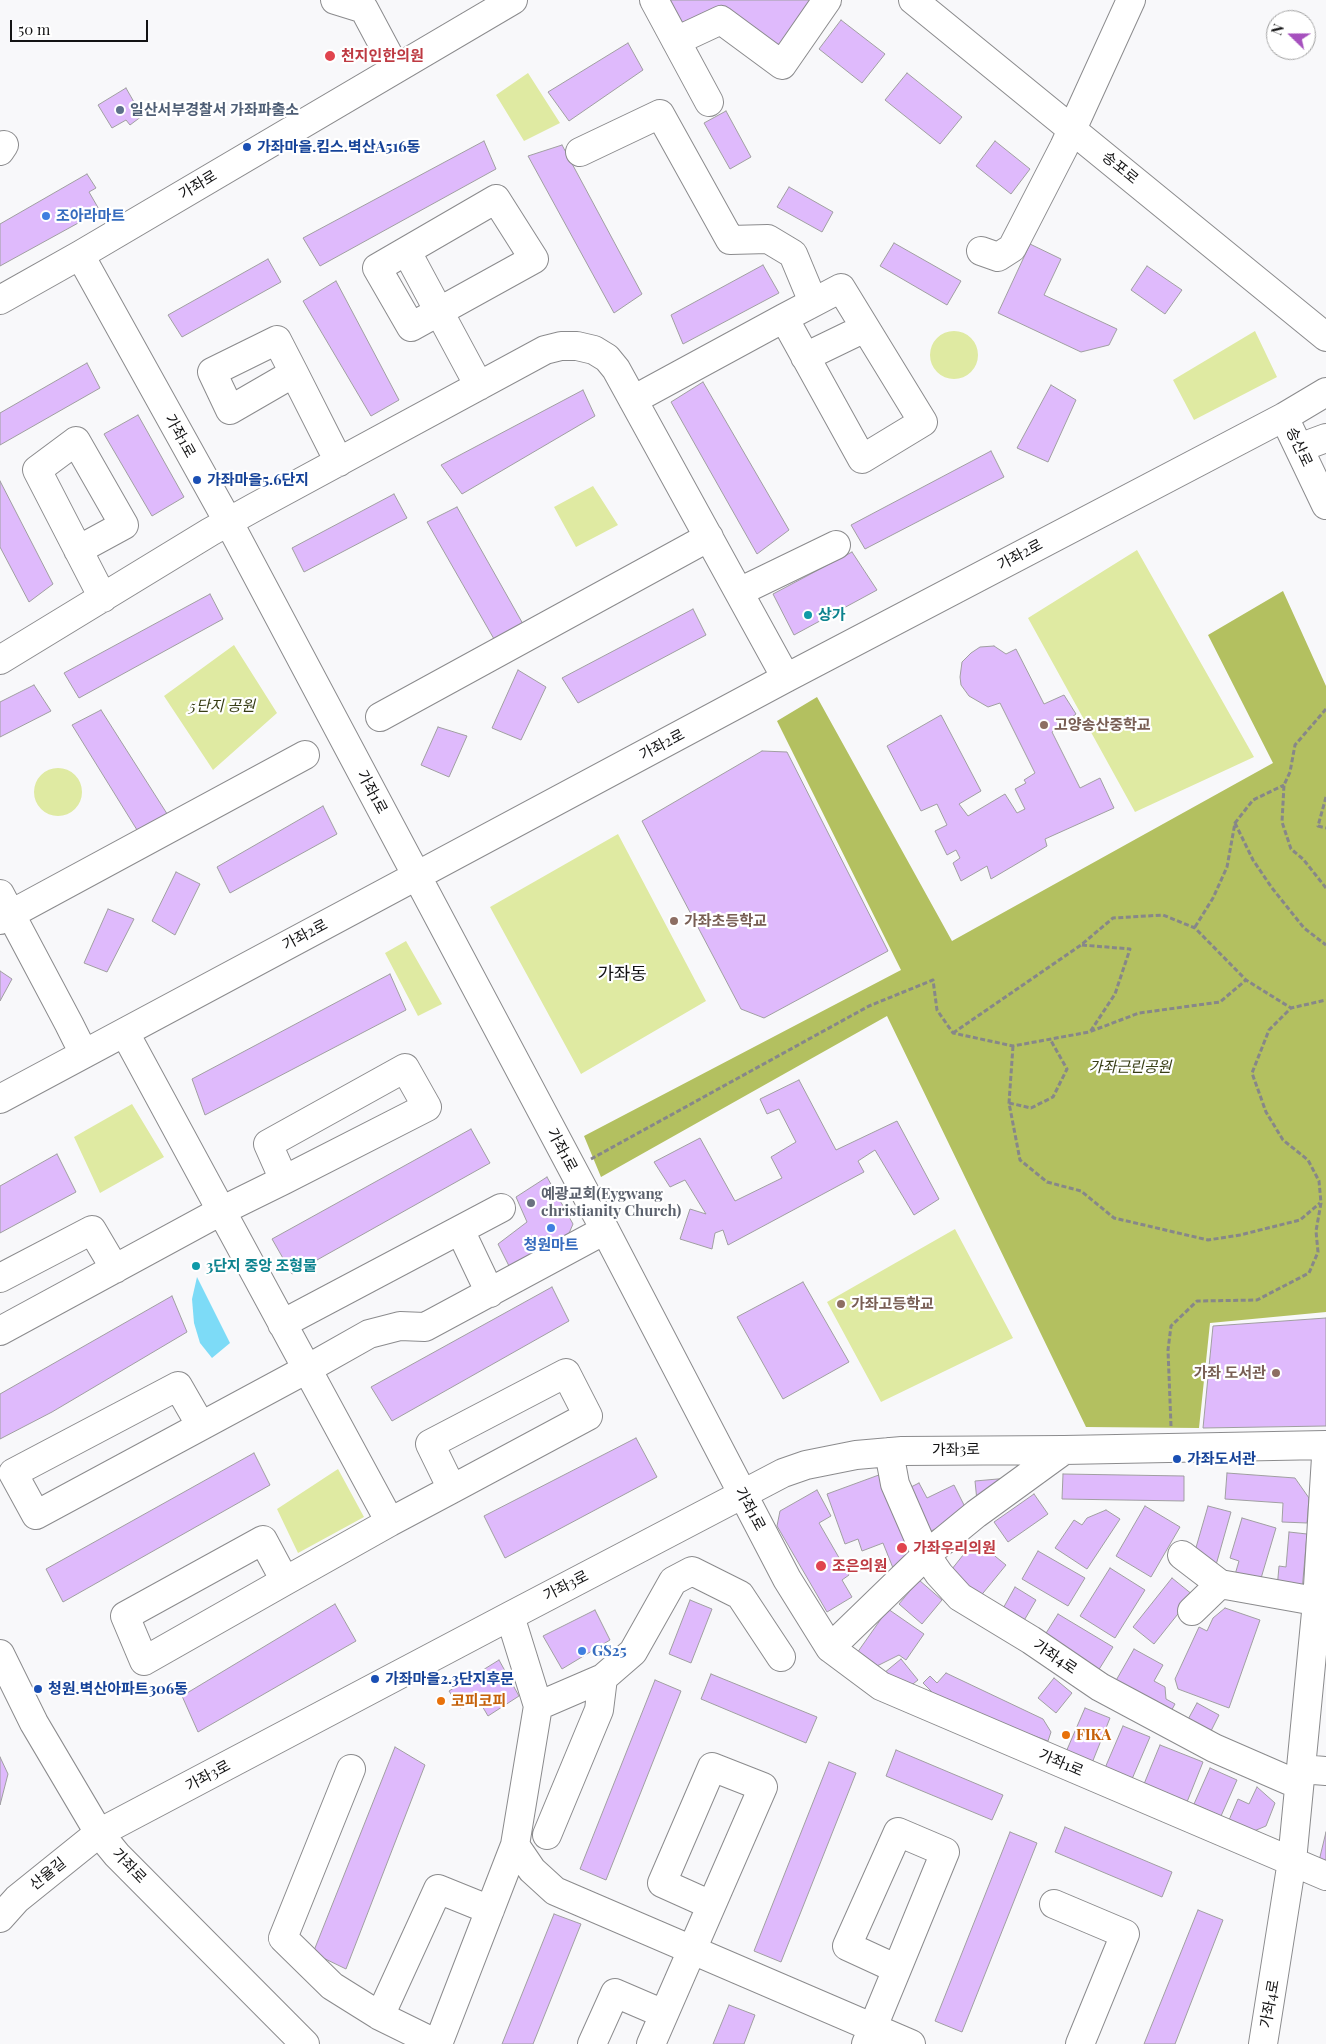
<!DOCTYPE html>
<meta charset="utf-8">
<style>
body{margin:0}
#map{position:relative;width:1326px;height:2044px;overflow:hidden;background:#f8f8fa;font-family:"Playfair Display",serif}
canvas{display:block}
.north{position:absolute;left:1266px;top:10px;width:50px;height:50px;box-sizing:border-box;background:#fff;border:1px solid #a1a1a1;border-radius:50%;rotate:292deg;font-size:14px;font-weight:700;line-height:20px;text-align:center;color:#131314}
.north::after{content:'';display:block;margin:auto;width:18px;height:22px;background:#a650be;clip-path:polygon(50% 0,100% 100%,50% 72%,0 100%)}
.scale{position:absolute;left:10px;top:20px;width:138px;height:22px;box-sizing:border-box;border:2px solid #131314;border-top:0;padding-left:6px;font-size:15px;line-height:18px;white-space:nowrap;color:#131314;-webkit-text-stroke:4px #fff;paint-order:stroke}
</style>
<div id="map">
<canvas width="1326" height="2044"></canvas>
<div class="north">N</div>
<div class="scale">50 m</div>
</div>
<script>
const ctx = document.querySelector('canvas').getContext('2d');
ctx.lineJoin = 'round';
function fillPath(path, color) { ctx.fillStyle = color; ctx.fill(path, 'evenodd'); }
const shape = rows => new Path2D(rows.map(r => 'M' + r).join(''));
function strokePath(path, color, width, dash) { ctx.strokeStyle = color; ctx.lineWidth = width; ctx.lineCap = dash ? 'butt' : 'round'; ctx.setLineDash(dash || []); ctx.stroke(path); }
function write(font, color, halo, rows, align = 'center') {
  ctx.font = font + ' "Playfair Display","Noto Sans KR",serif'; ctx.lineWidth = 4.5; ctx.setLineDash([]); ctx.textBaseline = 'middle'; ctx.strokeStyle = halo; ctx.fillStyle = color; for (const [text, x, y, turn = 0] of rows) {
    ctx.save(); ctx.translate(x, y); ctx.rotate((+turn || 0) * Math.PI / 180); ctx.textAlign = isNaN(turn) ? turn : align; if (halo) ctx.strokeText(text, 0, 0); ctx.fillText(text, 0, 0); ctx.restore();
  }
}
const green = shape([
 [528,73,560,123,524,141,496,95],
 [1255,331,1277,377,1194,420,1173,380],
 '930 355a24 24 0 1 1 48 0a24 24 0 1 1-48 0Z',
 [593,486,618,525,576,547,554,507],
 [1137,550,1254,757,1135,812,1028,618],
 [234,645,277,713,213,770,164,696],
 '34 792a24 24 0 1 1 48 0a24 24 0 1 1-48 0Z',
 [618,834,706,1001,581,1074,490,907],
 [406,941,442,1004,418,1016,385,953],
 [132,1104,164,1157,100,1193,74,1137],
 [955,1229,1013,1338,881,1402,827,1302],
 [338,1469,364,1517,298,1553,277,1509]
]);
const forest = shape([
 [1283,591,1326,686,1326,1312,1210,1323,1199,1428,1086,1427,887,1016,601,1177,584,1136,901,970,777,721,817,697,952,941,1273,763,1208,635]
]);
const water = shape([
 [197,1277,230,1343,212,1358,200,1343,194,1323,192,1299]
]);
const building = shape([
 [666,0,811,0,780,53,725,10,684,33,666,0],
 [841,20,885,54,862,83,819,49,841,20],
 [628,43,643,70,569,121,548,92,628,43],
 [907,73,962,117,940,144,885,100,907,73],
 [126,88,142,116,130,125,126,120,112,128,98,105,126,88],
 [726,111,751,157,730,169,704,123,726,111],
 [484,141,496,169,320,266,303,238,484,141],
 [995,141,1030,169,1011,194,976,166,995,141],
 [562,145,642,294,614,313,528,156,562,145],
 [87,174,96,188,89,192,100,211,0,266,0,224,87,174],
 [789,187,833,212,822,232,777,207,789,187],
 [894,243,961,281,947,305,880,266,894,243],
 [1030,244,1061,259,1044,295,1117,329,1109,345,1081,352,998,313,1030,244],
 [268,259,281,282,182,337,168,315,268,259],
 [763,265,779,293,683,344,671,315,763,265],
 [1147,266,1182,290,1165,314,1131,290,1147,266],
 [336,281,399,400,371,416,303,301,336,281],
 [87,363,100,388,0,445,0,413,87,363],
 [703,382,789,530,757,554,671,402,703,382],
 [1051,385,1076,400,1048,462,1017,448,1051,385],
 [583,390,595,416,462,494,441,465,583,390],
 [138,415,184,497,152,516,104,434,138,415],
 [991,451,1004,477,865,549,851,525,991,451],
 [0,481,53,584,29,602,0,547,0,481],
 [394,494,407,518,304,572,292,548,394,494],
 [457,507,523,624,494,639,427,522,457,507],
 [852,552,877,590,794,635,773,594,852,552],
 [210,594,223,619,79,698,64,673,210,594],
 [693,609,706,635,578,703,562,678,693,609],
 [994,646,1006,654,1016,649,1044,704,1064,695,1076,714,1052,732,1080,788,1100,778,1114,808,1045,839,1047,846,991,879,987,866,961,881,953,863,960,858,956,850,947,855,935,831,947,825,937,804,921,811,887,746,941,715,981,791,959,804,968,816,1005,794,1017,813,1025,809,1015,789,1026,783,1024,780,1035,773,1000,703,988,707,969,696,961,685,960,677,962,662,971,653,980,647,994,646],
 [518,670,546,687,521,740,492,728,518,670],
 [34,685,51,711,0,737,0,702,34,685],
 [101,710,171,820,142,838,72,725,101,710],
 [438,727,467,736,449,777,421,765,438,727],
 [762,751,787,752,888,951,764,1018,741,1009,642,821,762,751],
 [323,806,337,834,230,893,217,867,323,806],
 [176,872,200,884,175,935,152,921,176,872],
 [108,909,134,919,107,972,84,963,108,909],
 [0,971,12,979,0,1001,0,971],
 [390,974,406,1010,205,1115,192,1079,390,974],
 [799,1080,836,1150,897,1121,939,1199,914,1215,875,1150,858,1161,864,1172,728,1245,723,1230,715,1233,712,1249,680,1239,690,1209,706,1214,685,1180,670,1187,654,1162,700,1138,735,1201,782,1178,771,1157,796,1142,779,1109,767,1114,760,1099,799,1080],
 [471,1129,490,1163,292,1274,272,1239,471,1129],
 [57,1154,76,1192,0,1233,0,1186,57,1154],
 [547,1177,573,1224,567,1238,511,1270,498,1244,527,1222,516,1197,547,1177],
 [803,1282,849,1362,783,1399,737,1317,803,1282],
 [552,1287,569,1321,392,1421,371,1387,552,1287],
 [172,1296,187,1332,52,1412,0,1439,0,1394,172,1296],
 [1326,1318,1326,1426,1203,1428,1213,1326,1326,1318],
 [636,1438,657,1477,505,1558,484,1516,636,1438],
 [254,1453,270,1485,63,1602,46,1569,254,1453],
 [887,1472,918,1559,893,1568,883,1543,862,1551,858,1539,845,1544,827,1494,887,1472],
 [1227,1473,1295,1478,1309,1498,1307,1523,1282,1522,1283,1503,1225,1499,1227,1473],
 [1063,1474,1184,1476,1184,1501,1062,1499,1063,1474],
 [1009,1478,977,1501,975,1481,1009,1478],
 [919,1483,927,1498,954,1485,968,1513,925,1534,903,1491,919,1483],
 [817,1490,831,1516,819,1523,849,1575,842,1580,852,1597,827,1612,777,1526,780,1511,817,1490],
 [1034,1494,1048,1514,1008,1542,994,1522,1034,1494],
 [1145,1506,1180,1527,1151,1577,1116,1556,1145,1506],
 [1208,1506,1231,1512,1216,1565,1193,1558,1208,1506],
 [1106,1510,1120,1519,1087,1569,1055,1548,1074,1520,1082,1525,1087,1518,1106,1510],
 [1242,1518,1276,1528,1259,1585,1234,1578,1239,1561,1230,1558,1242,1518],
 [1289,1532,1307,1534,1302,1591,1277,1589,1279,1566,1286,1567,1289,1532],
 [975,1540,1006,1565,979,1598,948,1574,975,1540],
 [1038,1551,1085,1578,1068,1606,1022,1579,1038,1551],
 [1110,1568,1145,1590,1115,1638,1080,1616,1110,1568],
 [1172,1578,1193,1595,1154,1644,1133,1627,1172,1578],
 [919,1580,942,1600,922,1624,899,1604,919,1580],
 [1015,1587,1036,1600,1022,1624,1001,1612,1015,1587],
 [690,1600,712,1609,691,1663,669,1654,690,1600],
 [335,1604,356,1641,198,1732,182,1696,335,1604],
 [1225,1608,1260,1620,1229,1708,1178,1689,1175,1679,1199,1627,1207,1631,1213,1618,1225,1608],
 [888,1609,924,1634,906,1660,899,1655,877,1666,857,1653,888,1609],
 [595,1610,610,1640,562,1669,543,1636,595,1610],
 [1058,1614,1113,1647,1098,1671,1043,1638,1058,1614],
 [1134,1649,1163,1665,1154,1681,1165,1687,1166,1699,1175,1704,1169,1715,1114,1684,1134,1649],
 [901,1659,918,1680,909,1687,884,1673,901,1659],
 [499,1660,519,1696,488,1716,478,1699,460,1708,449,1691,499,1660],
 [946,1673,1043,1719,1051,1732,1048,1741,931,1698,933,1693,923,1683,930,1676,937,1683,946,1673],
 [711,1674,817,1717,806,1743,701,1699,711,1674],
 [1054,1678,1072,1693,1056,1713,1038,1698,1054,1678],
 [655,1680,681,1691,606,1880,580,1869,655,1680],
 [1197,1703,1219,1715,1209,1735,1186,1723,1197,1703],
 [1085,1708,1110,1718,1092,1763,1066,1752,1085,1708],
 [1123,1726,1150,1737,1132,1779,1105,1768,1123,1726],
 [1160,1745,1203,1762,1187,1802,1144,1784,1160,1745],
 [395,1747,425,1765,346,1969,313,1953,395,1747],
 [896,1750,1003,1795,992,1820,886,1776,896,1750],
 [0,1757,8,1774,0,1805,0,1757],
 [829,1762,856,1773,781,1962,754,1951,829,1762],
 [1210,1768,1237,1780,1221,1816,1194,1804,1210,1768],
 [1257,1787,1275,1803,1266,1826,1254,1831,1229,1820,1238,1799,1249,1804,1257,1787],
 [1065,1827,1172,1872,1162,1897,1055,1852,1065,1827],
 [1010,1832,1037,1843,962,2032,935,2021,1010,1832],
 [1326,1832,1326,1864,1319,1861,1326,1832],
 [1198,1910,1223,1920,1175,2044,1144,2044,1198,1910],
 [554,1914,581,1924,533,2044,502,2044,554,1914],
 [729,2005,755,2015,744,2044,713,2044,729,2005]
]);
const path = shape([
 [1326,709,1295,745,1290,772,1284,785,1282,822,1291,849,1303,859,1326,888],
 [1326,797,1318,826,1326,828],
 [1235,823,1253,860,1272,888,1304,928,1326,945],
 [1195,927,1213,898,1227,867,1235,823,1253,800,1284,785],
 [1082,945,1130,949,1115,994,1090,1032],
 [953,1033,1081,945,1113,918,1163,915,1195,928,1246,980,1291,1008],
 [1013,1046,1009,1103,1020,1160,1047,1182,1081,1191,1114,1218,1208,1240,1240,1235,1300,1220,1320,1203],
 [1009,1103,1031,1108,1053,1097,1067,1069,1050,1039],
 [591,1159,869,1006,933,980,937,1010,953,1033,1013,1046,1089,1032,1139,1013,1220,1002,1246,980],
 [1171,1426,1168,1350,1171,1326,1197,1301,1257,1300,1309,1273,1318,1252,1316,1231,1321,1203,1319,1181,1308,1160,1283,1140,1266,1112,1252,1073,1269,1030,1291,1008,1326,1000]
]);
const minor = shape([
 [335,0,364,9,396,69],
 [654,0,709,102],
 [913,0,1326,337],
 [676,41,721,20,782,65,827,0],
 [0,151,4,145],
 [580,152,660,114,730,240,768,239,793,254,813,302],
 [496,199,534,259,411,327,377,268,496,199],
 [981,251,998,257,1012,248,1064,147,1131,0],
 [407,252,479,386],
 [80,255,235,534,605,1230,787,1579,830,1648,881,1686,1326,1876],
 [0,300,80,255,513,0],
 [805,357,865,328],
 [294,373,230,410,212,372,277,340,294,373,339,462],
 [633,400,784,318,841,288,923,422,862,459,784,318],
 [1284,417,1326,505],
 [1299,448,1326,438],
 [78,550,124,525,76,441,37,470,103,598],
 [739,592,836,545],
 [0,660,210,532,255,507,545,350,561,346,577,346,594,350,607,358,616,369,786,678],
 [380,717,709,537],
 [0,894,69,1024,84,1054],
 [0,920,305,755],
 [125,1033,390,1522],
 [0,1099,786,678,1284,417,1326,392],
 [460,1230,490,1293],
 [0,1278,92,1230,115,1269],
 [282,1324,501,1208],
 [0,1331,221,1211,284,1180,427,1107,405,1068,268,1144,284,1180],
 [201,1426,178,1386,13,1473,36,1515,307,1369,369,1334,400,1326,425,1327,605,1230],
 [889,1452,895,1484,926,1555,939,1574,960,1597,1031,1640,1100,1687,1214,1748,1299,1785],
 [1182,1555,1220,1584,1326,1603],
 [285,1581,263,1540,125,1616,144,1661,285,1581,390,1522,452,1489,588,1416,566,1373,430,1444,452,1489],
 [1192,1611,1220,1584],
 [510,1616,538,1706,515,1845,532,1870,555,1891,911,2044],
 [830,1648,926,1555,976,1514,1064,1450],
 [0,1654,34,1723,99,1833,117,1855,305,2044],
 [538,1706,603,1678,633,1652,673,1581,692,1571,740,1595,781,1657],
 [351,1769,283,1938,332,1986,380,2016,437,2044],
 [1301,1769,1326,1771],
 [547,1835,599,1710,603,1678],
 [1054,1904,1125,1934,1080,2044],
 [0,1918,17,1899,99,1833,510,1616,783,1473,806,1465,856,1455,902,1451,1064,1450,1326,1445],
 [380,2016,438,1889,490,1910],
 [438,2044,515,1845],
 [592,2044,615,1993,664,2014],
 [651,2044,763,1787,712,1767,662,1883,711,1905],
 [866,2044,897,1969,945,1852,898,1832,847,1946,897,1969],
 [1263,2044,1292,1861,1317,1602,1326,1457]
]);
const markers = [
 [330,56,6,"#e0444e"],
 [120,110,5,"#5c6f8a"],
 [247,147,5,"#1a4fb4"],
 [46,216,5,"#3f7fe0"],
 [197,480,5,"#1a4fb4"],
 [808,615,5,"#0f9aa8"],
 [1044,725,5,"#8d6e63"],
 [674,921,5,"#8d6e63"],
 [531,1203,5,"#6b7280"],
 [551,1228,5,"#3f7fe0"],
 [196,1266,5,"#0f9aa8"],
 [841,1304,5,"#8d6e63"],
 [1276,1373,5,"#8d6e63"],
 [1177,1459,5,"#1a4fb4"],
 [902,1548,6,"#e0444e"],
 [821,1566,6,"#e0444e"],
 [582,1651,5,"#3f7fe0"],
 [375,1679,5,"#1a4fb4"],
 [38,1689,5,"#1a4fb4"],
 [441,1701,5,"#e8710a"],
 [1066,1735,5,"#e8710a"]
];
const healthNames = [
 ["천지인한의원",341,56],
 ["가좌우리의원",913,1548],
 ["조은의원",832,1566]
];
const serviceNames = [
 ["일산서부경찰서 가좌파출소",130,110]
];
const transitNames = [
 ["가좌마을.킴스.벽산A516동",257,147],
 ["가좌마을5.6단지",207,480],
 ["가좌도서관",1187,1459],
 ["가좌마을2.3단지후문",385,1679],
 ["청원.벽산아파트306동",48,1689]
];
const streetNames = [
 ["송포로",1120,168,39],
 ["가좌로",198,185,-31],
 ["가좌1로",180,436,61],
 ["송산로",1299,447,65],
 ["가좌2로",1020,555,-28],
 ["가좌2로",662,745,-28],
 ["가좌1로",372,792,62],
 ["가좌2로",305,935,-28],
 ["가좌1로",562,1150,62],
 ["가좌3로",956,1450,-1],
 ["가좌1로",750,1509,62],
 ["가좌3로",566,1586,-27],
 ["가좌4로",1055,1657,34],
 ["가좌1로",1061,1763,23],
 ["가좌3로",208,1776,-28],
 ["가좌로",129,1866,46],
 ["산율길",48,1874,-39],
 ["가좌4로",1270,2004,-80]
];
const shopNames = [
 ["조아라마트",56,216],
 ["청원마트",551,1245,"center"],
 ["GS25",592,1651]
];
const cultureNames = [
 ["상가",818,615],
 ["3단지 중앙 조형물",206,1266]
];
const parkNames = [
 ["5단지 공원",222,706],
 ["가좌근린공원",1130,1067]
];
const educationNames = [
 ["고양송산중학교",1054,725],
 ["가좌초등학교",684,921],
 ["가좌고등학교",851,1304],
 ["가좌 도서관",1266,1373,"right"]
];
const worshipNames = [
 ["예광교회(Eygwang",541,1194],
 ["christianity Church)",541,1211]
];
const foodNames = [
 ["코피코피",451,1701],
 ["FIKA",1076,1735]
];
const quarterNames = [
 ["가좌동",622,974]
];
fillPath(green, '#dfeaa2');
fillPath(forest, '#b3c060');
fillPath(water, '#7ddbf7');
fillPath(building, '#dfbafc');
strokePath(building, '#a09fa1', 1);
strokePath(minor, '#8b8b8d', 30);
strokePath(path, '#878789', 3, [5, 2.5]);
strokePath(minor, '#fff', 28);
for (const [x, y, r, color] of markers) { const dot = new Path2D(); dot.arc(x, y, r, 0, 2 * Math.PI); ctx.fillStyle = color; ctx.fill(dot); strokePath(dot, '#fff', 2); }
write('bold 15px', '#be3a42', '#fff', healthNames, 'left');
write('bold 15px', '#4e5e75', '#fff', serviceNames, 'left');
write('bold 15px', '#164399', '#fff', transitNames, 'left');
write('15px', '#131314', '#fff', streetNames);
write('bold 15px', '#366cbe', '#fff', shopNames, 'left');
write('bold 15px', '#0d838f', '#fff', cultureNames, 'left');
write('italic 15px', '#373d14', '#fff', parkNames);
write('bold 15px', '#785e54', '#fff', educationNames, 'left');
write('bold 15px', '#5b616d', '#fff', worshipNames, 'left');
write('bold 15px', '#c56008', '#fff', foodNames, 'left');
write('18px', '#131314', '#fff', quarterNames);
</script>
